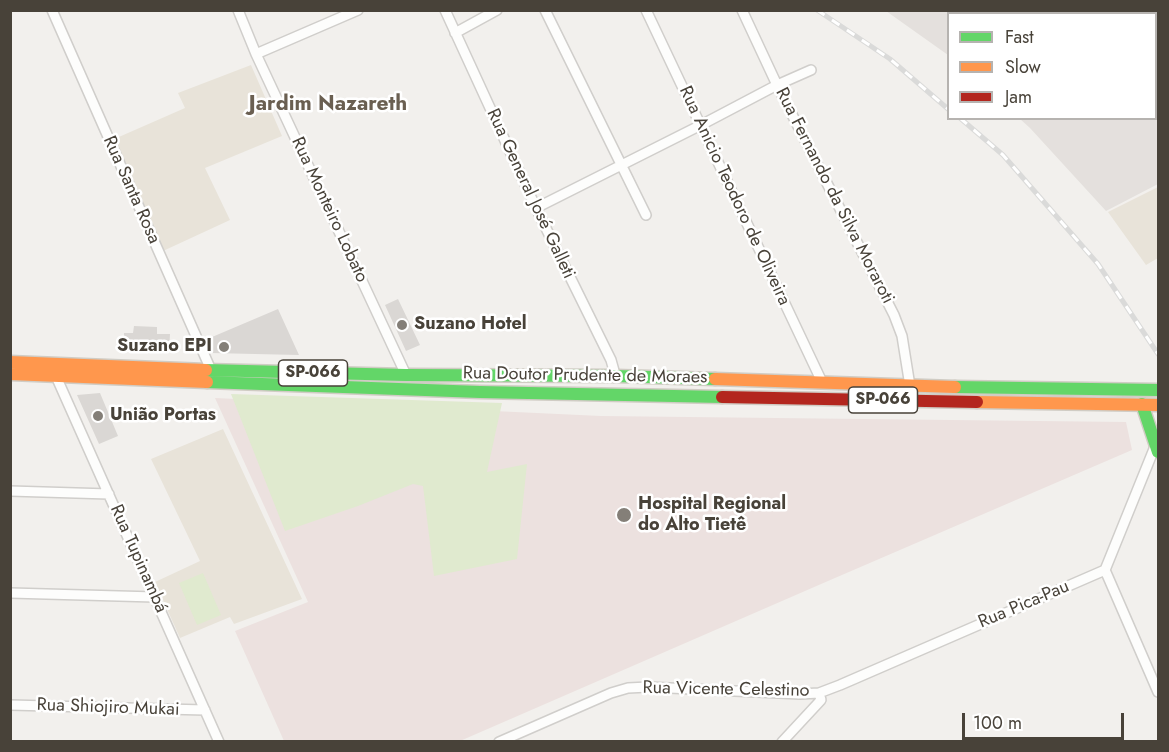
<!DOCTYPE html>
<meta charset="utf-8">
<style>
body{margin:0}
#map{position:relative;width:1169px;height:752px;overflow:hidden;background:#f2f0ed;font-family:Jost,sans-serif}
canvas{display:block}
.frame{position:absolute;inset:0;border:12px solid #484239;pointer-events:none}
.legend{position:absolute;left:947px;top:12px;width:210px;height:108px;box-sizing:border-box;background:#fff;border:2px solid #b6b3b0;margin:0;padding:8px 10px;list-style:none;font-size:18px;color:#484239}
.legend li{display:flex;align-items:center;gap:12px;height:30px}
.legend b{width:30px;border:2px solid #b6b3b0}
.scale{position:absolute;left:962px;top:713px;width:162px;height:27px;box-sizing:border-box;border:3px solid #484239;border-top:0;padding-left:8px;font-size:18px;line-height:21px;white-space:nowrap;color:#484239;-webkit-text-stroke:4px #fff;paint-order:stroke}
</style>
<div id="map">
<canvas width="1169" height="752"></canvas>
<div class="frame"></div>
<ul class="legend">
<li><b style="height:8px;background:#63d668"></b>Fast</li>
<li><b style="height:8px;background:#ff974d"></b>Slow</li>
<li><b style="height:8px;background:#b3261e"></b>Jam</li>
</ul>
<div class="scale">100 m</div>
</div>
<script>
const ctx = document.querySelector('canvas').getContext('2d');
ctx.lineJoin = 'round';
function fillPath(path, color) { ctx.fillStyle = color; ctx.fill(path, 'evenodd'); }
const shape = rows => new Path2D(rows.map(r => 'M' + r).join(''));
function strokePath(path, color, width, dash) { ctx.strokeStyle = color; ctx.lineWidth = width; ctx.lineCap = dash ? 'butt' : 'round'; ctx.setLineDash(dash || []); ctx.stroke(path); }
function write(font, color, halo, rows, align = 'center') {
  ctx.font = font + ' Jost,sans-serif'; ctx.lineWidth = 5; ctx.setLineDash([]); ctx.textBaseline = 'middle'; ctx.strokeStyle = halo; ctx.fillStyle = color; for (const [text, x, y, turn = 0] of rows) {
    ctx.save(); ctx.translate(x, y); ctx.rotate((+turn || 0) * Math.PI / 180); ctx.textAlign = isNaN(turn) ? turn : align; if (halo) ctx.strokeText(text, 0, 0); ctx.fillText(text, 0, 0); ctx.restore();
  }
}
const industrial = shape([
 [1113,10,1115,13,948,14,948,55,886,11],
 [1156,95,1158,101,1158,184,1106,211,1030,128,1020,119,1156,118]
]);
const education = shape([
 [251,65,282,136,205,168,230,220,163,251,112,140,185,108,178,93],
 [1158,187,1158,258,1146,265,1108,212],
 [223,429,302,599,234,624,230,617,180,638,155,582,200,561,151,459]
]);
const medical = shape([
 [215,398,601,416,1126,422,1132,450,828,581,460,741,284,741,235,631,308,602]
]);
const green = shape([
 [231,394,502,403,487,472,527,464,517,559,434,576,423,486,413,484,358,506,285,531],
 [203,573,221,615,197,625,179,583]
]);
const building = shape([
 [398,299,420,345,406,351,385,305],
 [278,309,299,355,211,353,205,340],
 [134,326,157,327,157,334,170,334,169,352,124,350,124,333,133,333],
 [100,393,118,436,99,444,77,395]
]);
const street = shape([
 [52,10,211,370],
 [238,10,256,54,406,375],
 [445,10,536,208,611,360,616,378],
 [545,10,646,215],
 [646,10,822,382],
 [742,10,777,85,894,315,902,336,910,386],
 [1129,10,1130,14],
 [455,33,497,10],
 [256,54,358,10],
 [1156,67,1158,74],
 [536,208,701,125,777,85,811,70],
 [55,374,219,742],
 [10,491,109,494],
 [1105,570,1158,692],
 [10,593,155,597],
 [10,705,205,710],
 [499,742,611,693,628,688,648,687,800,694,819,693,840,685,1105,570,1156,444],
 [782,742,821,700,819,693]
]);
const fast = shape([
 [206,370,406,375,616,376,715,379],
 [207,382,480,392,722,397],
 [955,387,1158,390],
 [1142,404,1158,452]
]);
const slow = shape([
 [10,362,206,370],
 [10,374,207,382],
 [715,379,955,387],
 [977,402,1158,405]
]);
const jam = shape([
 [722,397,977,402]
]);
const rail = shape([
 [817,10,890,59,948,109],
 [960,118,1003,155,1098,264,1158,354]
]);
const markers = [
 [402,325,6,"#847f78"],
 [224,347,6,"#847f78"],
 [98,416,6,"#847f78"],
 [624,515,8,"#847f78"]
];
const shields = [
 [313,373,69],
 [883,400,69]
];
const shieldNames = [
 ["SP-066",313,373],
 ["SP-066",883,400]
];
const streetNames = [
 ["Rua Santa Rosa",131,190,66],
 ["Rua General José Galleti",530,194,65],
 ["Rua Anicio Teodoro de Oliveira",734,196,65],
 ["Rua Fernando da Silva Moraroti",834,196,63],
 ["Rua Monteiro Lobato",329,210,65],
 ["Rua Doutor Prudente de Moraes",585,376,1],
 ["Rua Tupinambá",138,559,66],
 ["Rua Pica-Pau",1024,605,-23],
 ["Rua Vicente Celestino",726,690,1],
 ["Rua Shiojiro Mukai",108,708,2]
];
const poiNames = [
 ["Suzano Hotel",414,325],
 ["Suzano EPI",212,347,"right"],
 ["União Portas",110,416],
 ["Hospital Regional",638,505],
 ["do Alto Tietê",638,526]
];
const quarterNames = [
 ["Jardim Nazareth",328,105]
];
fillPath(industrial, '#e4e0dd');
fillPath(education, '#e8e3d9');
fillPath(medical, '#ece1df');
fillPath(green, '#e0eacf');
fillPath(building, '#dad7d4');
strokePath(street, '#d0cecb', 12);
strokePath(fast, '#d0ccc4', 15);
strokePath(slow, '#d0ccc4', 15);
strokePath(jam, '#d0ccc4', 15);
strokePath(street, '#fdfdfc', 9);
strokePath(fast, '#63d668', 12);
strokePath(slow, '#ff974d', 12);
strokePath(jam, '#b3261e', 12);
strokePath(rail, '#dadad9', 5);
strokePath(rail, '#fff', 3, [9]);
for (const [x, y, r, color] of markers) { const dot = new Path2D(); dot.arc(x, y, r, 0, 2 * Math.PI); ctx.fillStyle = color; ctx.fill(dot); strokePath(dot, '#fff', 2); }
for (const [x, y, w] of shields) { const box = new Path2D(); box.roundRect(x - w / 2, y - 13, w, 26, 4.5); ctx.fillStyle = '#fff'; ctx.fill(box); strokePath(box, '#484239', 1.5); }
write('bold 16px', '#484239', null, shieldNames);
write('18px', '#484239', '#fff', streetNames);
write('bold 18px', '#484239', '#fff', poiNames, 'left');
write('bold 21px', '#6a5f51', '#fff', quarterNames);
</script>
